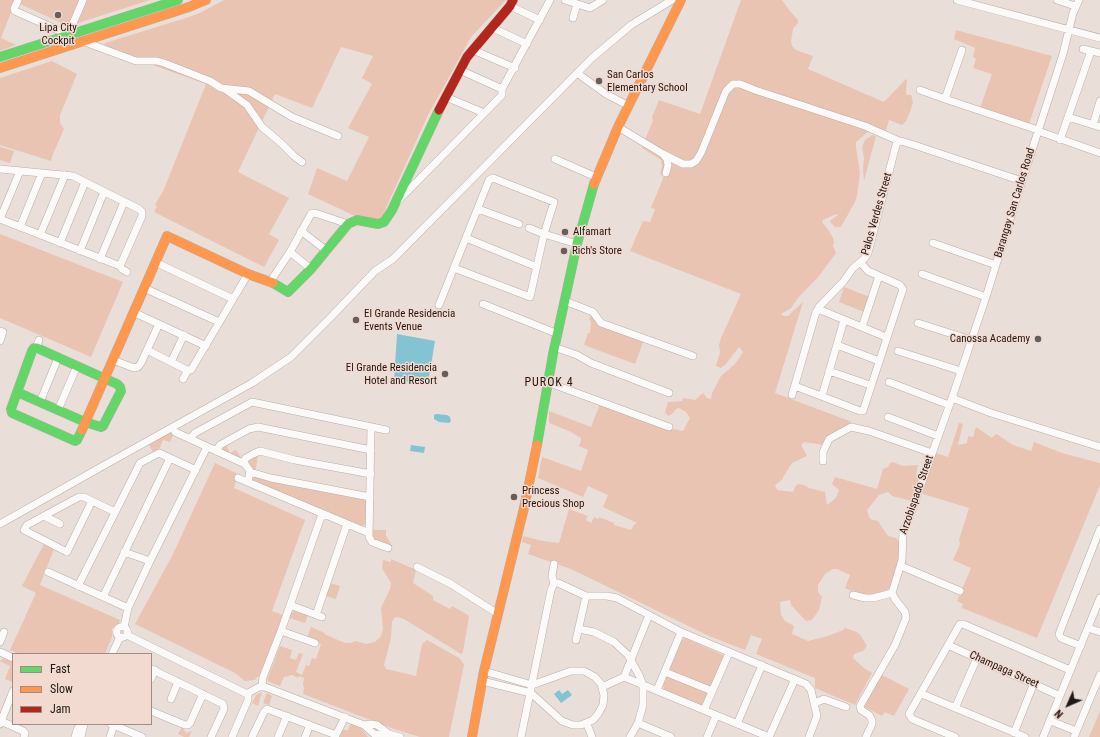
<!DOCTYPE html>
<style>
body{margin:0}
#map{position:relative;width:1100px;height:737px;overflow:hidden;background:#eaded8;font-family:"Roboto Condensed",sans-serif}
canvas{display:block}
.legend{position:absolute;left:12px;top:653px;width:140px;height:72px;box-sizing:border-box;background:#f2dad0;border:1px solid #9e8c85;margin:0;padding:5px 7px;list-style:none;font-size:12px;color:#201814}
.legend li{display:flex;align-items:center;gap:8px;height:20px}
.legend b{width:20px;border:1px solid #9e8c85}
.north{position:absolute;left:1048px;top:685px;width:40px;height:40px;-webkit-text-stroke:3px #f2dad0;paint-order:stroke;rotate:225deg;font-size:11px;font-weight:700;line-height:16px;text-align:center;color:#201814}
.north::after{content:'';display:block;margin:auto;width:14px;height:18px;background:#201814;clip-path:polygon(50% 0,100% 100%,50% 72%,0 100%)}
</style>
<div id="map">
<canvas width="1100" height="737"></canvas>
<ul class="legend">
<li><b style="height:5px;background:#63d668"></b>Fast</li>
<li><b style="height:5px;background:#ff974d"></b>Slow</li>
<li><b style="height:5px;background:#b3261e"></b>Jam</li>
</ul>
<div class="north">N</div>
</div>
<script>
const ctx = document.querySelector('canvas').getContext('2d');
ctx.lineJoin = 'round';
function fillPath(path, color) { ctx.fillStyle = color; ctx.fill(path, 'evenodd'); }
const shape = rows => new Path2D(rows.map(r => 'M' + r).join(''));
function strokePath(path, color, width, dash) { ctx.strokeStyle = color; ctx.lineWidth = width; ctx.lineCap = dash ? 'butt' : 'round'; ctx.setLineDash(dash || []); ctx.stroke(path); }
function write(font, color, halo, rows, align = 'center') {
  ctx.font = font + ' "Roboto Condensed",sans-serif'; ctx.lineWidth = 3; ctx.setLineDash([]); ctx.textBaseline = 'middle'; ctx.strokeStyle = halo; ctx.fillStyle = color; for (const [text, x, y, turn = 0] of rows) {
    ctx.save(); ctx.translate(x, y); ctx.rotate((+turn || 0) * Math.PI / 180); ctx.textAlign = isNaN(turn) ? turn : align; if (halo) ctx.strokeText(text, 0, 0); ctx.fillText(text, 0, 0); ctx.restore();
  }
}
const green = shape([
 [0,0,16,0,1,38,16,45,0,51],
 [21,0,79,0,68,26,20,4],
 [86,0,150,0,75,24],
 [224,0,506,0,471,37,427,117,381,219,377,220,355,216,308,194,317,168,347,181,369,137,348,128,372,84,362,78,373,56,341,47,312,108,275,94,238,172,289,198,269,234,279,240,264,267,154,212,157,207,155,205,164,189,206,84,147,63,106,46,104,45,105,43,186,18,200,13],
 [741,0,782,0,790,11,798,20,798,23,793,29,791,41,792,46,796,50,813,56,808,69,884,102,906,79,907,80,906,93,907,95,911,95,912,98,913,102,910,112,906,121,902,125,889,120,886,131,878,128,870,130,856,142,856,147,860,173,857,196,855,202,841,227,835,227,830,222,831,220,838,215,836,214,823,220,822,222,829,231,833,238,834,243,833,246,836,253,819,276,798,298,791,308,781,314,784,316,788,316,803,302,775,393,852,422,823,445,804,442,801,445,807,456,792,463,783,477,783,479,775,485,777,490,793,492,795,487,798,484,804,485,809,488,825,492,827,505,836,498,839,490,832,484,835,477,877,489,883,469,888,467,890,463,893,462,903,466,918,465,916,474,922,476,912,501,892,496,888,492,879,495,867,510,868,514,870,519,878,521,888,536,896,538,899,542,899,565,888,590,886,592,867,595,857,593,845,588,850,575,837,569,833,569,825,574,818,585,818,592,822,597,819,610,812,620,806,621,791,605,790,600,780,602,781,615,785,621,794,626,792,634,808,641,828,636,843,630,845,628,857,632,861,636,867,646,863,651,854,654,853,658,864,668,872,673,855,705,815,688,815,678,756,654,762,639,751,635,745,650,709,636,571,569,528,554,531,545,522,542,523,536,543,541,559,543,569,509,588,516,586,520,591,523,594,517,598,519,599,517,614,523,614,525,631,530,634,525,637,523,603,507,608,495,588,486,583,497,538,478,542,457,581,471,588,450,579,446,581,440,581,438,569,431,549,423,549,411,591,427,600,404,671,430,674,429,683,431,690,418,686,412,679,408,676,409,672,414,668,416,665,412,668,402,682,401,683,398,695,400,703,393,707,398,711,399,712,393,721,376,735,364,743,352,739,347,726,364,721,368,716,366,720,352,719,345,721,338,741,294,630,251,643,221,650,222,655,209,651,208,664,176,660,174,662,166,661,160,642,148,653,120,652,117,659,100,700,114],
 [956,30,1052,56,1029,124,980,108,992,74,973,68,976,59,973,57,975,48,954,39],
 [52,61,77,74,60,115,60,123,64,129,53,154,51,161,0,145,0,78],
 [873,135,876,136,864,181,863,169,864,158,862,147,865,140],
 [0,147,14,151,10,163,0,160],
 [0,234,123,282,91,357,0,318],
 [844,287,870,297,864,312,839,302],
 [591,314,594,317,644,340,635,364,584,345,588,333,590,333,591,321,589,320],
 [959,423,963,424,958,445,967,443,968,436,973,437,976,427,992,438,996,434,998,435,1013,445,1031,451,1034,442,1062,453,1100,463,1100,485,1037,638,962,608,963,604,957,601,971,568,953,560,960,544,959,540,969,508,920,493,932,460,934,460,935,453,948,457],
 [170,431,174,433,170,442,163,440,159,450,153,452,148,443],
 [226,445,230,453,236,450,241,458,240,458,222,450,222,447],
 [258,454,257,462,255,472,248,462],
 [215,463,238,474,234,488,305,520,272,611,283,615,259,677,257,677,255,680,245,681,235,673,135,624,173,554],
 [253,476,364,498,367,501,366,522,365,525,360,526,253,481,252,479],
 [372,530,386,530,386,536,393,547,375,540,373,536],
 [44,544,54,549,40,585,120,620,119,623,115,625,112,629,112,637,105,654,20,654,10,650,36,593,22,586],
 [391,559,416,570,413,583,433,596,433,600,450,609,452,606,468,615,469,617,463,652,461,654,404,619,397,617,394,618,392,622,391,638,384,665,386,669,416,676,422,644,427,640,459,658,463,663,464,665,449,737,420,737,394,729,303,694,304,688,303,684,304,678,299,676,298,678,292,675,284,677,280,686,269,682,267,680,280,646,292,650,290,658,296,660,299,653,303,654,296,672,302,675,306,665,309,666,312,658,316,659,321,644,307,638,311,627,325,633,324,634,345,643,351,643,356,641,366,644,375,642,381,636,383,629,381,608,390,589,391,583,382,568,383,560,391,562],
 [330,583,340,586,336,599,326,596],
 [294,611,308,615,305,623,289,618,291,613],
 [685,638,723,655,724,659,705,703,701,705,665,691,663,686,681,641],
 [2,659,5,659,13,662,13,682,5,679,10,666,0,661],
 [880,674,909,689,894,716,885,712,882,716,863,706],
 [262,692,258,706,252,703,256,695],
 [267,693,272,696,269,705,263,703],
 [1100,711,1100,737,1089,737],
 [352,724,361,728,368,737,338,737,341,730,348,730,350,725],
 [182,727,186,733,192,731,189,737,184,737,178,734]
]);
const water = shape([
 [397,334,435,341,428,383,394,381],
 [436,414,447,415,450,417,451,421,449,423,439,422,434,419,434,415],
 [411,445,425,447,424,453,410,451],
 [559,690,562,694,568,690,572,695,561,703,554,694]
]);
const street = shape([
 [18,0,14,9,15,11,69,35],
 [565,0,590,8,603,0],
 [957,0,1100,38],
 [1057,0,1075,6],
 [510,6,540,20],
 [573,18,577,4],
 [491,27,527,44],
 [68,35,83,0],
 [82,41,136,61,157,61,164,63,210,81,221,88,249,91,292,117,338,136],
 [1083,49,1100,53],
 [473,50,515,68],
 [962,50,945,99,1038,130],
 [460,70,502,89],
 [577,73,606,94,629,106],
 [226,90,247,105,262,127,281,143,294,156,302,162],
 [920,90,945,99],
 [446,97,484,113],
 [1068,117,1100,127],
 [1093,125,1100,101],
 [618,127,663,154,667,159,668,165,666,173],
 [1038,131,1100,153],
 [1060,140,1091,51],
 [663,154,683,164,691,164,696,161,701,153,726,91,733,84,740,84,755,90,865,126,899,141],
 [555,159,596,177],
 [0,169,73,176,139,209,142,212,142,216,120,266],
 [399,200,502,95,502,89,550,0],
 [478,209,519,224],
 [0,219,120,266,122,269,127,272],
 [0,219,20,171],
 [20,227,42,173],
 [529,228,544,234,577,244],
 [301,231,327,251],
 [40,235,65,175],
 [466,238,537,267],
 [60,243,85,182],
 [933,243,996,265],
 [80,251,104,192],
 [290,252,311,269],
 [100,259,124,202],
 [155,262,233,299],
 [922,274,986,297],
 [270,282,290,252,311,214,313,213,318,214,348,224],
 [144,288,219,322],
 [565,301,593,312,601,323,693,356],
 [483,304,558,334],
 [439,305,489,180,493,178,554,202,544,234,530,297,454,268],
 [818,309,886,337],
 [133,312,206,346],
 [918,323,971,340],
 [862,327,879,276],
 [0,331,3,332,0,341],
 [837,345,879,361],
 [554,347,577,355,591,363,669,393],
 [36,348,39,340],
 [147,350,187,370,191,370,248,274],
 [898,351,961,371],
 [113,360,134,368,138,367,141,363,159,324],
 [171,362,184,335],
 [829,371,870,385],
 [183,379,188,370],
 [547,382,669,427],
 [889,382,949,405],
 [795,386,860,411,863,411,903,289,900,285,868,271,861,263],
 [792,395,816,312,819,307,843,282,853,268,864,259,868,253,896,145,898,142,901,141,914,145,1022,181],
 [822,396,844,320],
 [952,398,991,413,1100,447],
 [40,402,58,358],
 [58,410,77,366],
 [888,417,938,436],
 [371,427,369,537,372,542,388,548],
 [175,432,245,464,250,471,248,482],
 [190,439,195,433,252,402,386,430],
 [216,451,220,445,249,429,258,427,371,450],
 [823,461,823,452,829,439,851,427,869,431,932,453],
 [243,463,246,458,253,454,260,451,295,460,371,474],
 [250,472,271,478,370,497],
 [238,478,369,533],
 [92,501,67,552,24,530,27,525,79,497,84,497,92,501,115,512],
 [44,516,60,524],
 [0,524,101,467,252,383,291,357,331,317,375,271,393,259,592,58,631,25,672,0],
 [124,552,150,561],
 [901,566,960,591],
 [417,567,451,584,498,614],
 [48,572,128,608],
 [554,583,558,583,586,596,607,596,617,598,681,632,806,684,811,690,817,716,809,737],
 [78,586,140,463,159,453,196,470],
 [853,595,865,598,873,598,892,593],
 [103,597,170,458],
 [290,605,322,617],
 [316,615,347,524],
 '116.5 632a5.5 5.5 0 1 1 11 0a5.5 5.5 0 1 1-11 0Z',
 [124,627,128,608,150,561,207,447],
 [1088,628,1100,632],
 [579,629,594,632,614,642,628,655,640,677,643,686,643,705,638,723,630,737],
 [281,631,315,643],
 [127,635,245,693,248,693,259,687,265,687,364,725,374,734,381,735,389,734,400,737],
 [576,640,586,596],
 [0,642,4,632],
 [948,645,1060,696],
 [1081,646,1061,638,1059,634,1100,529],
 [0,652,13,658],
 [112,654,120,637],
 [151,669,223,704,224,709,211,737],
 [665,672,712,691],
 [624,677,769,737],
 [151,679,155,670],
 [482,681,531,693,562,721,573,725,581,725,593,720,598,714,603,705,604,695,601,684,595,677,584,671,571,671,532,685,484,671],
 [262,686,263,677,281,631,322,514],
 [602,687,624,677,649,615],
 [657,690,681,632],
 [922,694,1025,737],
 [171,699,178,682],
 [815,703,824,699,846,707],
 [955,708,977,658],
 [704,710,729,653],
 [151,711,185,725,188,725,190,723,203,694],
 [1,721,23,731,25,733,24,737],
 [1051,721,1076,731],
 [638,723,671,737],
 [0,724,13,691],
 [111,724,142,737],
 [587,724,592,737],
 [737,724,762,665],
 [364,725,371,724,377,725,389,734],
 [1014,733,1034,683],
 [75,737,77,730,81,724],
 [81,737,84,724],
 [110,737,114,725],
 [232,737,248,700,248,693],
 [252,737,264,712,267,709,336,735],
 [278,737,287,716],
 [305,737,310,725],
 [335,737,345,717],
 [521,737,551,590,554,583,552,576,554,564],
 [707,737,716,716],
 [769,737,795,679],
 [866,737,872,724,872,720,869,715,861,710,860,706,895,645,906,618,905,612,895,599,892,593,902,560,903,531,908,521,952,398,986,297,1022,181,1063,54,1073,13,1079,0],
 [955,737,912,719,909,714,960,624,963,624,1070,670],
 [1043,737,1100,598],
 [1074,737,1100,675]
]);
const fast = shape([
 [0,57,178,0],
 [273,283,288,292,311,269,348,224,357,220,378,224,384,222,392,210,439,110],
 [17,392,85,422,101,427,103,426,121,391,120,387,117,384,37,348,34,348,32,351,11,409,12,413,75,441,77,440,82,430],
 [537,445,553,354,577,244,594,184]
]);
const slow = shape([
 [0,68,189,7,206,0],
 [594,184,618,127,681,0],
 [82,430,167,236,248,274,273,283],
 [472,737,484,671,524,508,537,445]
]);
const jam = shape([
 [439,110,467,57,510,6,513,0]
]);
const markers = [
 [58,15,4,"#675d59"],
 [599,81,4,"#675d59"],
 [565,232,4,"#675d59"],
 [564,251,4,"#675d59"],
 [356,320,4,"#675d59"],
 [1038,339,4,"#675d59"],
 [445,374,4,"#675d59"],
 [514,497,4,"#675d59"]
];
const poiNames = [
 ["Lipa City",58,28,"center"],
 ["Cockpit",58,41,"center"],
 ["San Carlos",607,75],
 ["Elementary School",607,88],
 ["Alfamart",573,232],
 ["Rich's Store",572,251],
 ["El Grande Residencia",364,314],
 ["Events Venue",364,327],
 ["Canossa Academy",1030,339,"right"],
 ["El Grande Residencia",437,368,"right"],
 ["Hotel and Resort",437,381,"right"],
 ["Princess",522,491],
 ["Precious Shop",522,504]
];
const streetNames = [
 ["Barangay San Carlos Road",1015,203,-73],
 ["Palos Verdes Street",877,214,-74],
 ["Arzobispado Street",917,495,-71],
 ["Champaga Street",1004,670,24]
];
const neighbourhoodNames = [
 ["PUROK 4",549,383]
];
fillPath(green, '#e9c4b2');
fillPath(water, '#84c4d2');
strokePath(street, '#b7aea9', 8);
strokePath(fast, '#b7aea9', 10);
strokePath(slow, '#b7aea9', 10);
strokePath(jam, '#b7aea9', 10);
strokePath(street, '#fcfaf9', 7);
strokePath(fast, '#63d668', 9);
strokePath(slow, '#ff974d', 9);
strokePath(jam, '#b3261e', 9);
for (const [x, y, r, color] of markers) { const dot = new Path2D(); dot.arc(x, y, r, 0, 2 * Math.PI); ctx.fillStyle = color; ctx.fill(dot); strokePath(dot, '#f2dad0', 1.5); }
write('11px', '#201814', '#f2dad0', poiNames, 'left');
write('11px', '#201814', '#f2dad0', streetNames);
ctx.letterSpacing = '1px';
write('12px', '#201814', '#f2dad0', neighbourhoodNames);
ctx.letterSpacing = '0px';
</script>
